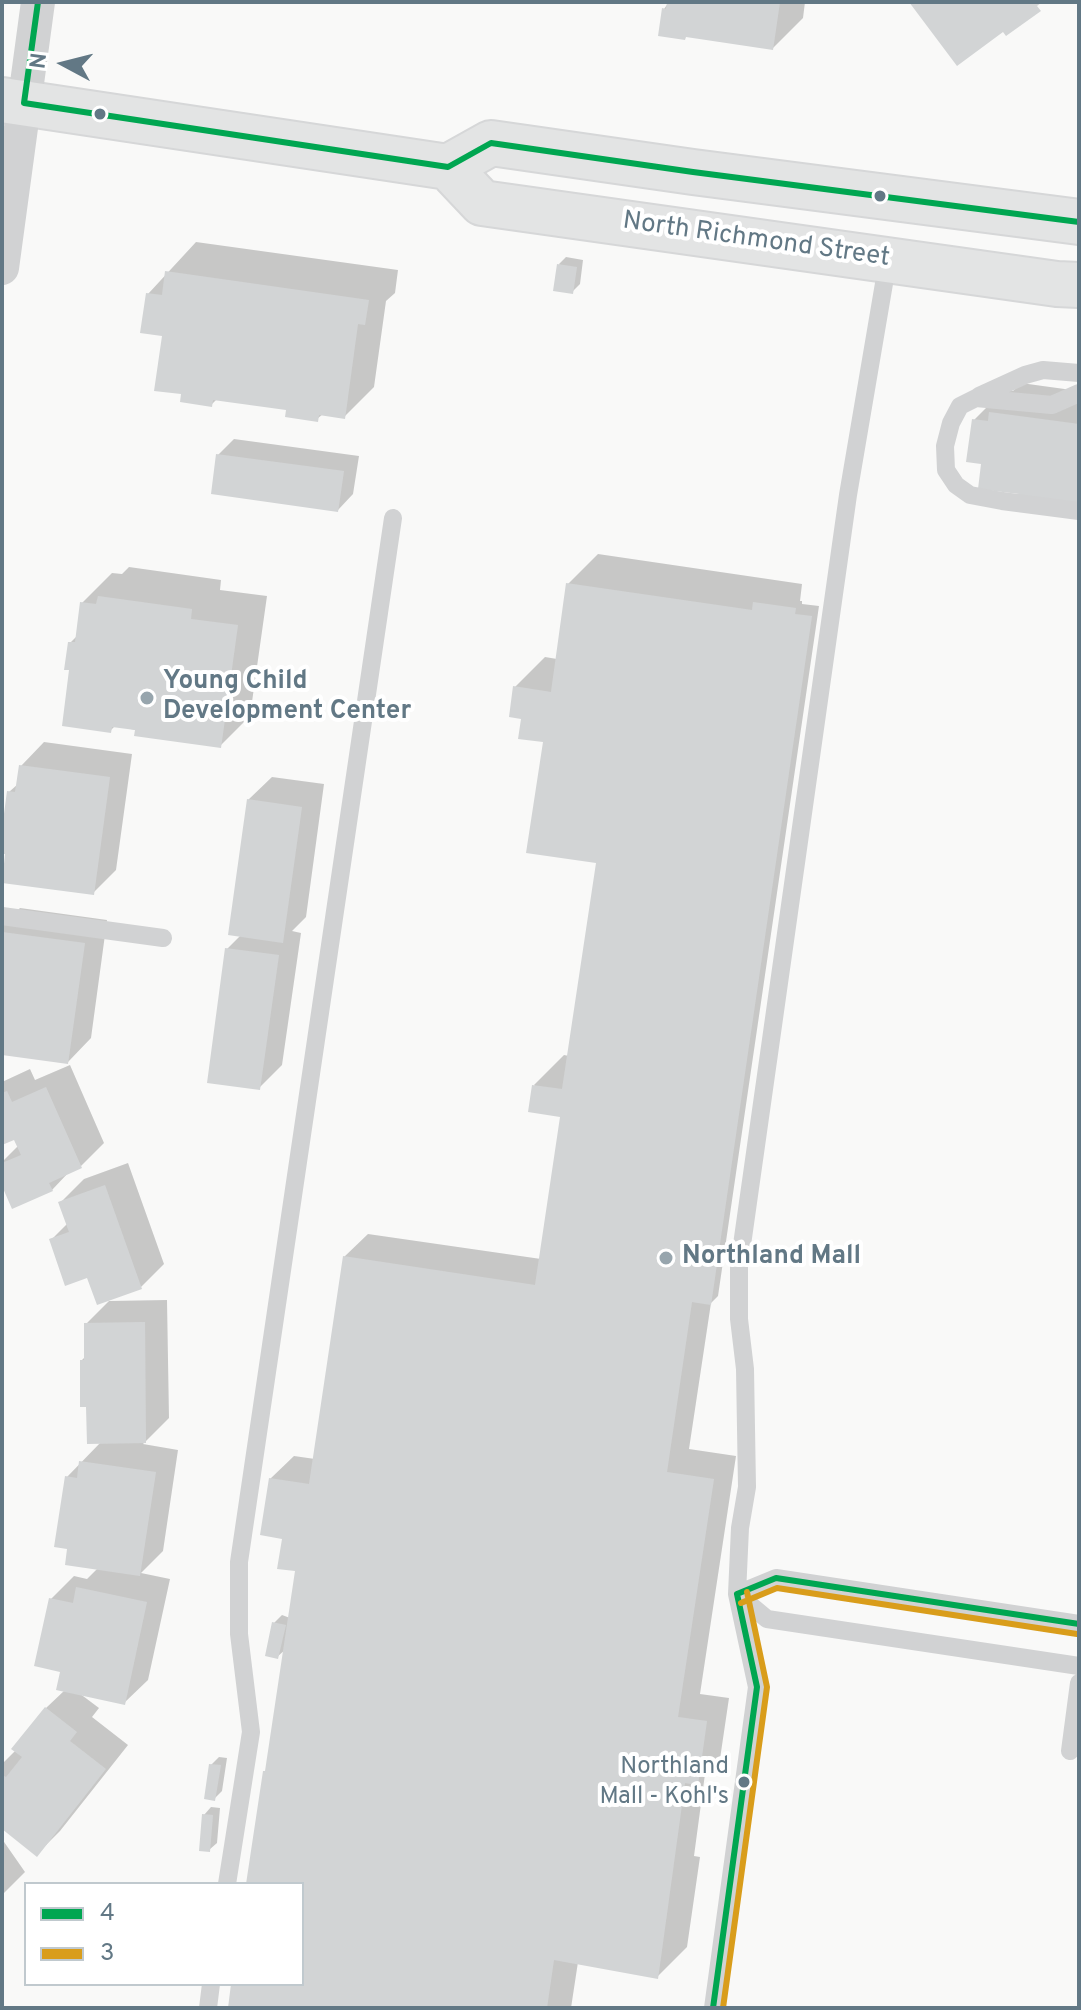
<!DOCTYPE html>
<style>
body{margin:0}
#map{position:relative;width:1081px;height:2010px;overflow:hidden;background:#f9f9f8;font-family:Overpass,sans-serif}
canvas{display:block}
.frame{position:absolute;inset:0;border:4px solid #627885;pointer-events:none}
.legend{position:absolute;left:24px;top:1882px;width:280px;height:104px;box-sizing:border-box;background:#fff;border:2px solid #c0c9ce;margin:0;padding:10px 14px;list-style:none;font-size:24px;color:#627885}
.legend li{display:flex;align-items:center;gap:16px;height:40px}
.legend b{width:40px;border:2px solid #c0c9ce}
.north{position:absolute;left:24px;top:24px;width:80px;height:80px;-webkit-text-stroke:6px #fff;paint-order:stroke;rotate:277deg;font-size:22px;font-weight:700;line-height:32px;text-align:center;color:#627885}
.north::after{content:'';display:block;margin:auto;width:28px;height:36px;background:#627885;clip-path:polygon(50% 0,100% 100%,50% 72%,0 100%)}
</style>
<div id="map">
<canvas width="1081" height="2010"></canvas>
<div class="frame"></div>
<ul class="legend">
<li><b style="height:10px;background:#00a651"></b>4</li>
<li><b style="height:10px;background:#d99d1b"></b>3</li>
</ul>
<div class="north">N</div>
</div>
<script>
const ctx = document.querySelector('canvas').getContext('2d');
ctx.lineJoin = 'round';
function fillPath(path, color) { ctx.fillStyle = color; ctx.fill(path, 'evenodd'); }
const shape = rows => new Path2D(rows.map(r => 'M' + r).join(''));
function strokePath(path, color, width, dash) { ctx.strokeStyle = color; ctx.lineWidth = width; ctx.lineCap = dash ? 'butt' : 'round'; ctx.setLineDash(dash || []); ctx.stroke(path); }
function write(font, color, halo, rows, align = 'center') {
  ctx.font = font + ' Overpass,sans-serif'; ctx.lineWidth = 8; ctx.setLineDash([]); ctx.textBaseline = 'middle'; ctx.strokeStyle = halo; ctx.fillStyle = color; for (const [text, x, y, turn = 0] of rows) {
    ctx.save(); ctx.translate(x, y); ctx.rotate((+turn || 0) * Math.PI / 180); ctx.textAlign = isNaN(turn) ? turn : align; if (halo) ctx.strokeText(text, 0, 0); ctx.fillText(text, 0, 0); ctx.restore();
  }
}
const shadow = shape([
 [669,2,805,2,803,18,773,48,688,35,664,9],
 [196,242,398,270,395,293,386,301,374,387,344,417,323,414,317,419,288,408,217,399,211,405,183,393,165,334,148,294],
 [566,257,583,260,580,284,572,292,559,264],
 [1021,383,1079,391,1079,507,1021,492,983,462,974,420,1004,390,1013,391],
 [234,439,359,456,353,494,338,510,218,455],
 [598,554,802,584,800,601,802,601,802,604,819,606,718,1296,711,1303,689,1449,736,1456,700,1694,729,1698,720,1759,705,1774,694,1856,700,1857,687,1947,657,1977,578,1962,571,2008,230,2008,233,1984,302,1984,302,1884,248,1884,286,1649,277,1657,274,1623,282,1615,290,1618,298,1569,284,1537,270,1479,294,1456,315,1459,344,1257,368,1234,541,1259,562,1115,534,1085,564,1055,569,1056,598,862,545,741,523,717,515,687,545,657,557,659,568,584],
 [129,567,221,580,220,590,267,596,250,716,220,746,115,726,111,730,72,669,70,643,78,635,82,603,112,573,122,574],
 [44,742,132,754,116,870,93,893,8,853,2,852,9,792,18,784,21,766],
 [272,777,324,784,306,917,292,931,301,933,282,1065,259,1088,227,949,241,935,248,800],
 [20,908,107,920,91,1038,68,1062,2,1053,2,926],
 [70,1065,104,1143,81,1166,70,1171,52,1190,2,1181,2,1162,19,1145,15,1137,2,1143,2,1082,30,1069,35,1080],
 [128,1163,164,1264,141,1287,51,1240,68,1223,61,1202,84,1179],
 [167,1300,169,1418,143,1444,178,1450,163,1551,141,1573,170,1579,148,1680,124,1703,79,1693,99,1708,92,1717,128,1745,60,1831,37,1854,2,1827,2,1764,16,1750,46,1708,65,1690,51,1599,74,1576,87,1579,98,1568,67,1477,101,1442,88,1405,82,1360,86,1356,86,1324,109,1301],
 [219,1757,227,1758,222,1791,214,1799,211,1765],
 [211,1807,220,1808,217,1843,209,1850,204,1815],
 [2,1839,25,1872,2,1895]
]);
const building = shape([
 [667,2,780,2,773,50,686,37,685,40,658,36,662,8,666,9],
 [909,2,1042,2,1037,6,1041,11,1006,36,1003,32,957,66],
 [557,264,577,267,573,294,553,291],
 [165,271,369,300,365,325,358,324,345,419,319,415,318,422,285,417,286,410,213,400,212,407,180,402,181,394,154,391,162,336,140,333,146,293,162,295],
 [989,412,1079,424,1079,509,1018,501,1019,494,978,489,981,464,966,462,972,419,988,421],
 [216,454,344,471,338,512,211,494],
 [566,583,752,610,753,602,796,608,795,614,812,616,711,1305,692,1302,667,1472,714,1479,678,1717,707,1721,698,1785,685,1783,658,1979,554,1960,547,2008,228,2008,231,1984,302,1984,302,1884,246,1884,263,1771,265,1771,295,1571,277,1569,282,1539,260,1535,269,1478,309,1484,343,1256,535,1285,560,1117,528,1112,532,1085,562,1089,596,863,526,853,543,742,518,739,521,719,509,717,513,686,551,692],
 [98,596,192,609,191,619,238,625,221,748,134,736,135,730,112,727,111,733,62,726,69,670,64,670,68,642,75,642,80,602,96,604],
 [19,765,110,777,94,895,2,883,5,854,2,854,2,829,7,791,15,792],
 [247,799,302,807,283,943,228,935],
 [2,932,85,943,68,1064,2,1055],
 [225,948,279,955,260,1090,207,1083],
 [46,1087,82,1168,49,1183,53,1191,12,1209,2,1186,2,1163,21,1155,14,1140,2,1145,2,1093,7,1091,12,1102],
 [105,1185,142,1289,97,1305,87,1278,65,1286,49,1239,69,1232,58,1202],
 [145,1322,146,1443,87,1444,86,1407,80,1407,80,1360,84,1360,84,1323],
 [79,1461,156,1472,140,1576,65,1565,67,1549,54,1547,65,1476,77,1478],
 [76,1587,147,1602,125,1705,56,1690,60,1672,34,1666,49,1598,73,1603],
 [272,1622,286,1625,278,1659,265,1656],
 [45,1707,77,1732,70,1741,106,1769,37,1857,2,1829,2,1775,6,1777,22,1757,11,1749],
 [209,1764,221,1765,215,1801,204,1799],
 [202,1814,213,1815,210,1852,199,1851]
]);
const service = shape([
 [1079,393,1052,405,976,398,960,406,951,423,945,446,946,470,956,485,970,495,1002,501,1079,511],
 [979,396,1025,375,1043,370,1079,373],
 [2,916,163,938],
 [737,1594,767,1619,1079,1666],
 [737,1594,776,1578,1079,1624],
 [1070,1751,1079,1683],
 [227,1884,251,1732,239,1634,239,1562,393,518],
 [208,2008,211,1984],
 [713,2008,757,1687,737,1594,740,1528,747,1487,745,1369,739,1319,739,1266,848,495,888,260]
]);
const minor = shape([
 [2,268,38,2]
]);
const primary = shape([
 [2,100,448,167,491,143,693,172,1079,222],
 [448,167,482,203,1057,284,1079,285]
]);
const bus1 = shape([
 [24,103,448,167,491,143,693,172,1079,222],
 [24,103,38,2],
 [737,1594,776,1578,1079,1624],
 [713,2008,757,1687,737,1594]
]);
const bus2 = shape([
 [741,1603,777,1588,1077,1634],
 [723,2008,767,1687,747,1592]
]);
const markers = [
 [100,114,7,"#627885"],
 [880,196,7,"#627885"],
 [147,698,8,"#97a5ad"],
 [666,1258,8,"#97a5ad"],
 [744,1782,7,"#627885"]
];
const busNames = [
 ["Northland",729,1768],
 ["Mall - Kohl's",729,1798]
];
const streetNames = [
 ["North Richmond Street",756,241,8]
];
const poiNames = [
 ["Young Child",163,683],
 ["Development Center",163,713],
 ["Northland Mall",682,1258]
];
fillPath(shadow, '#0003');
fillPath(building, '#d2d4d5');
strokePath(primary, '#d6d7d8', 48);
strokePath(service, '#d1d2d3', 18);
strokePath(minor, '#d1d2d3', 34);
strokePath(primary, '#e3e4e4', 44);
strokePath(bus1, '#00a651', 6);
strokePath(bus2, '#d99d1b', 6);
for (const [x, y, r, color] of markers) { const dot = new Path2D(); dot.arc(x, y, r, 0, 2 * Math.PI); ctx.fillStyle = color; ctx.fill(dot); strokePath(dot, '#fff', 3); }
write('24px', '#627885', '#fff', busNames, 'right');
write('26px', '#627885', '#fff', streetNames);
write('bold 26px', '#627885', '#fff', poiNames, 'left');
</script>
